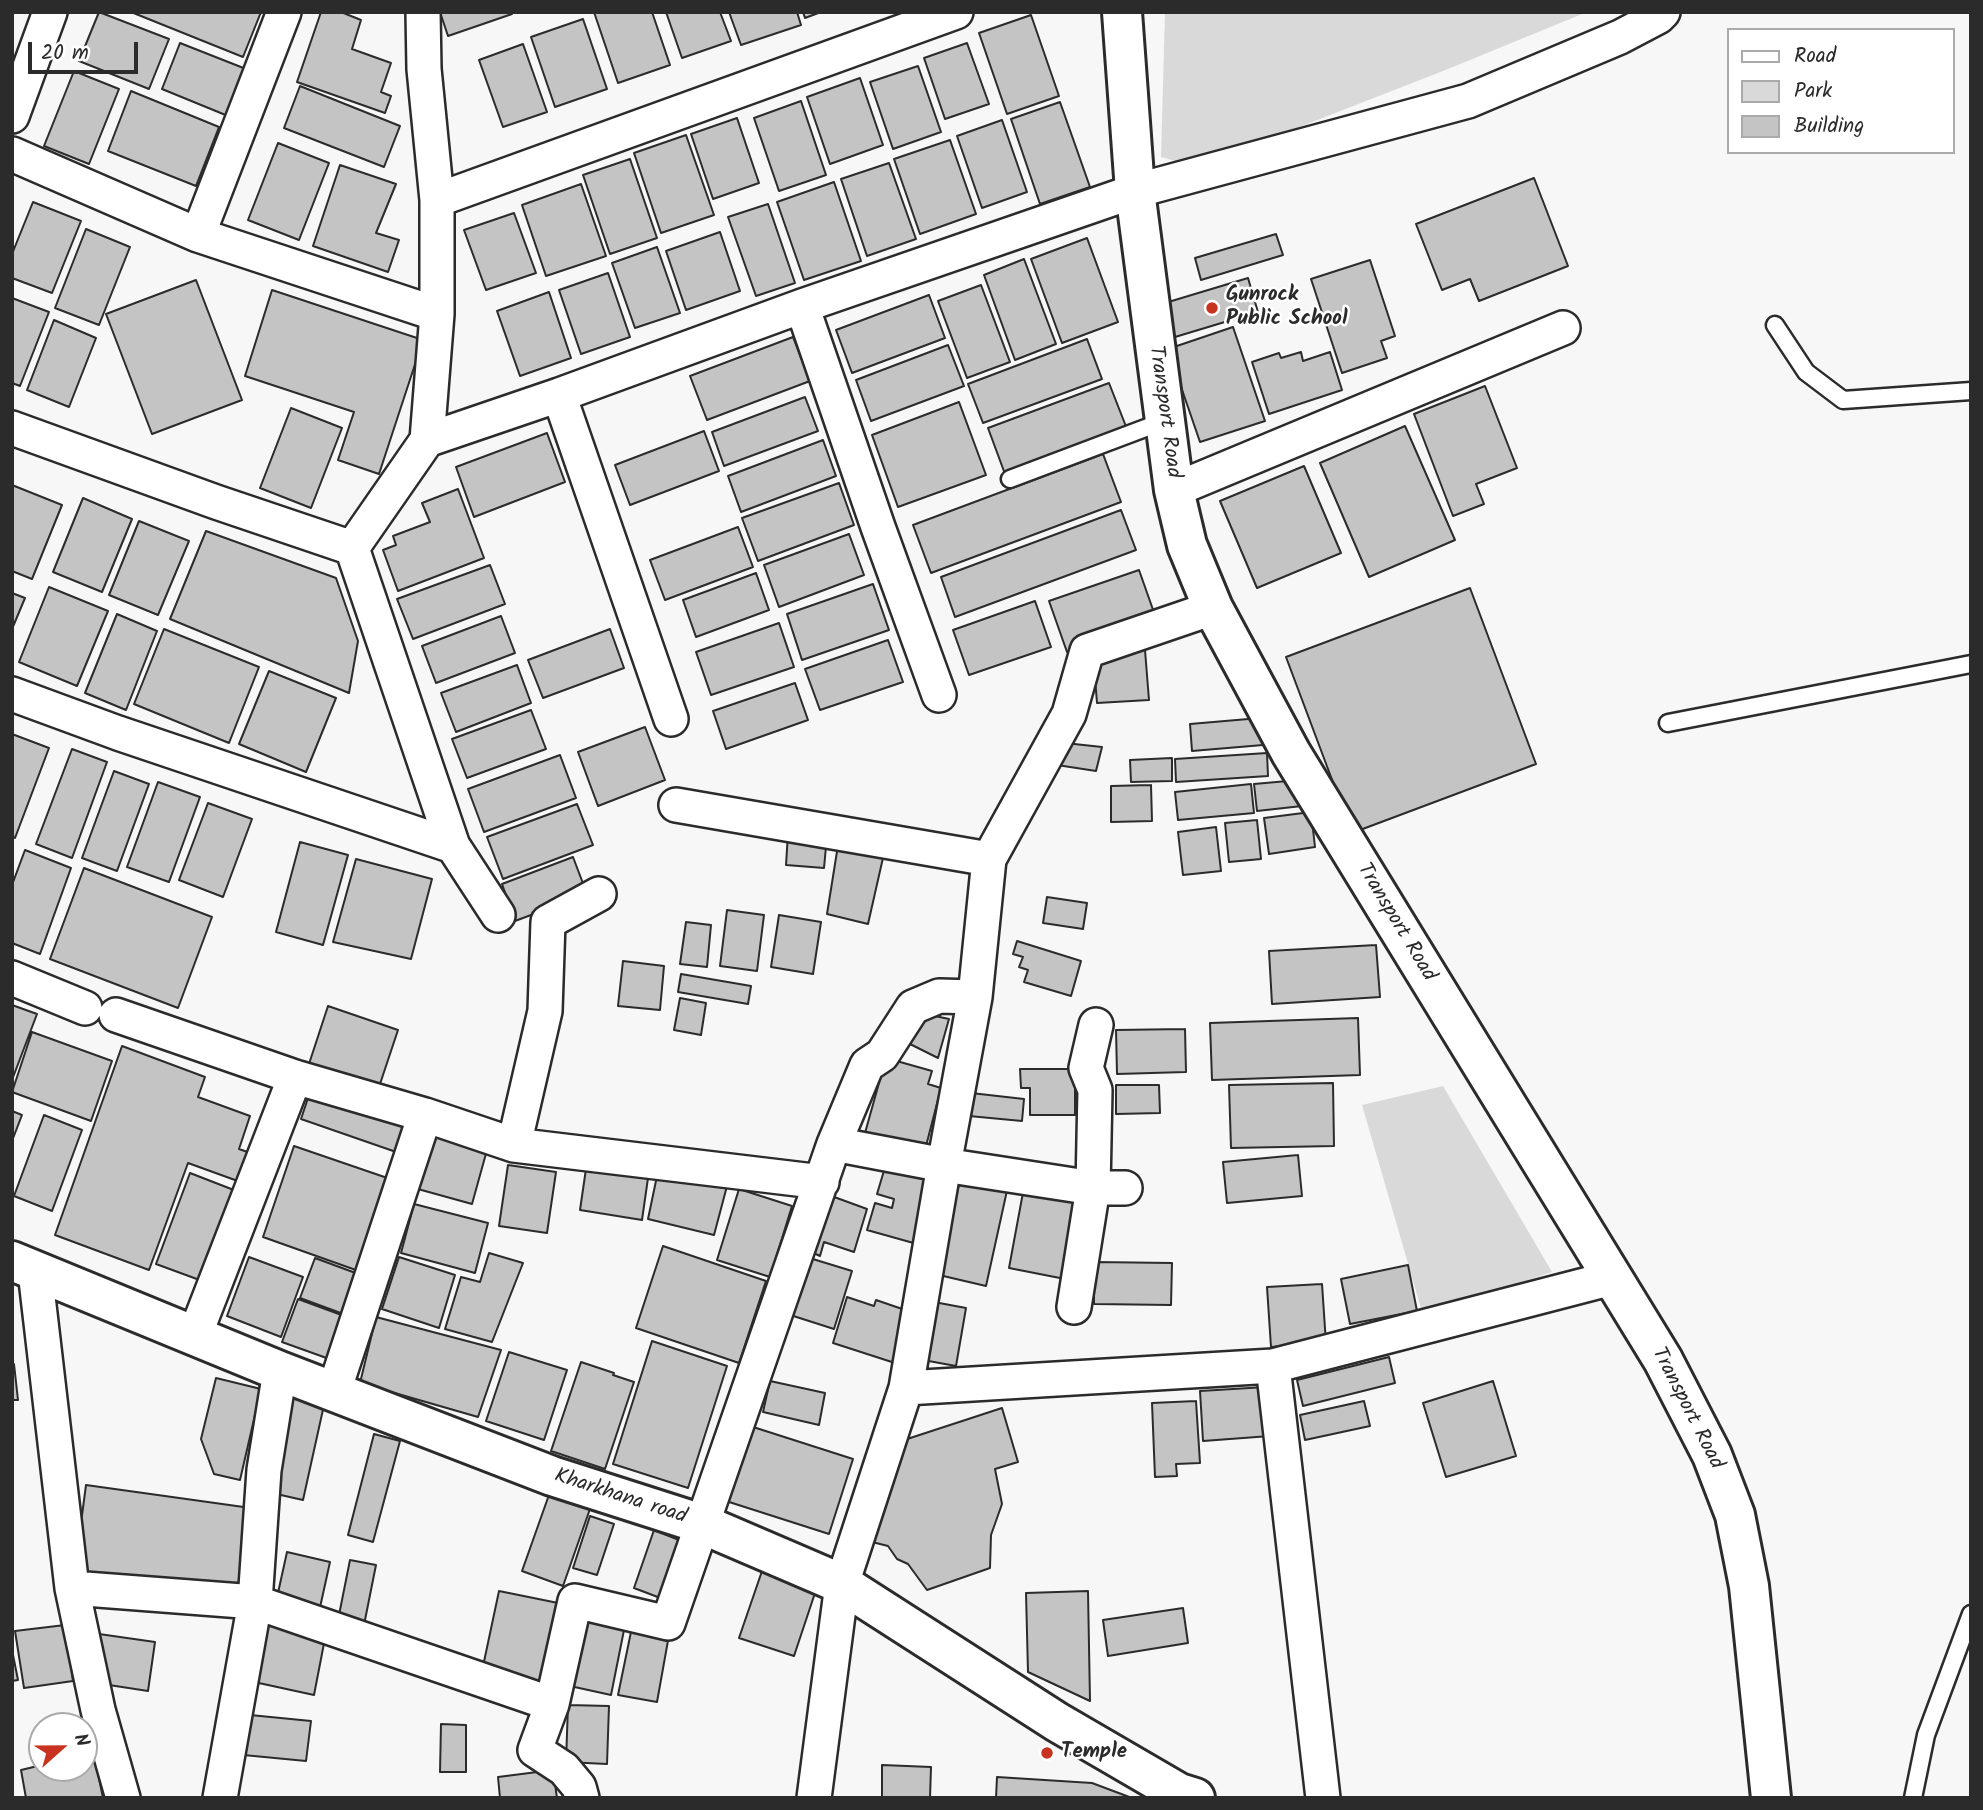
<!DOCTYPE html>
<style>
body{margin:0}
#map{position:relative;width:1983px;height:1810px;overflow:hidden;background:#f7f7f7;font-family:Kalam,sans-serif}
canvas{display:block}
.frame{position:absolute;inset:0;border:14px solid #2b2b2b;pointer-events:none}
.legend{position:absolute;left:1727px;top:28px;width:228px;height:126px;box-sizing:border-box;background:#fff;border:2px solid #aaa;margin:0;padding:9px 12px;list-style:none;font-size:21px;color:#2b2b2b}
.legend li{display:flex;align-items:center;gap:14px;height:35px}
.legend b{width:35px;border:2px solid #aaa}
.north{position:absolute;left:28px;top:1712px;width:70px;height:70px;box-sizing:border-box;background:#fff;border:2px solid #aaa;border-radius:50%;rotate:69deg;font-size:19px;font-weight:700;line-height:28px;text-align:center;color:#2b2b2b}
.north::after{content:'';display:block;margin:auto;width:24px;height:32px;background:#c8321e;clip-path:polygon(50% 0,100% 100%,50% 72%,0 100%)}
.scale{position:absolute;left:28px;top:42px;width:110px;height:32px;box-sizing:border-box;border:4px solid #2b2b2b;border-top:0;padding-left:9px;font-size:21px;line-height:24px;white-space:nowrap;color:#2b2b2b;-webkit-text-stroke:5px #fff;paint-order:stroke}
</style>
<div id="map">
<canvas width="1983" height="1810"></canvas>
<div class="frame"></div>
<ul class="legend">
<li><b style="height:9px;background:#fff"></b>Road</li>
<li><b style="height:19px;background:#d9d9d9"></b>Park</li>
<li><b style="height:19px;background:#c4c4c4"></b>Building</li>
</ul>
<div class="north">N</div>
<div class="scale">20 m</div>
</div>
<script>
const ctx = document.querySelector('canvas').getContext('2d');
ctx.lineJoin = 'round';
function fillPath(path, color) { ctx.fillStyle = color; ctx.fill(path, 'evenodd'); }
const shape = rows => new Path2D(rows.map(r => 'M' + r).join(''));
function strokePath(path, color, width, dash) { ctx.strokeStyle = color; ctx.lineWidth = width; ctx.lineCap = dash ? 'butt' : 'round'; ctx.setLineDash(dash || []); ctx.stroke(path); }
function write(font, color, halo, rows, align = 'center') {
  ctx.font = font + ' Kalam,sans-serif'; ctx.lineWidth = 5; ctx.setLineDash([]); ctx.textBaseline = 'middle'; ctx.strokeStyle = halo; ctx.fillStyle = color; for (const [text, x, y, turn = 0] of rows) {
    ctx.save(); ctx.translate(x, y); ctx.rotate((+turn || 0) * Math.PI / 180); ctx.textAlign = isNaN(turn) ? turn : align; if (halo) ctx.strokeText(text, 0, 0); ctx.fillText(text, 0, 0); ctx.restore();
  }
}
const green = shape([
 [1165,12,1587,12,1448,69,1197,167,1161,157],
 [1443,1086,1552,1272,1423,1315,1362,1105]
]);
const building = shape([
 [99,12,169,39,149,89,79,61,99,12],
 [131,12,261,12,243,57,131,12],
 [321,12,341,12,361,20,352,49,391,63,381,92,391,96,385,113,297,82,321,12],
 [440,12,512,12,512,14,448,36,440,12],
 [594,12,652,12,670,65,618,83,594,12],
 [666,12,720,12,731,41,682,58,666,12],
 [729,12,797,12,801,25,741,45,729,12],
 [803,12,821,12,805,18,803,12],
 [1031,15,1059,96,1007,114,979,33,1031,15],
 [583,19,607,89,555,107,531,37,583,19],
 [180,43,246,69,228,116,162,89,180,43],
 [967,43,989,104,945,119,924,58,967,43],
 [523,44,547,112,503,127,479,60,523,44],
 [918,66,941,132,893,149,870,82,918,66],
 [74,71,119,89,89,164,44,146,74,71],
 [860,78,883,145,830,164,807,97,860,78],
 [300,86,400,126,384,167,284,128,300,86],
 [131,91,219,127,196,186,108,151,131,91],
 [801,101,826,175,779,191,754,118,801,101],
 [1060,102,1090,187,1040,204,1011,119,1060,102],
 [737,118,759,183,713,199,691,134,737,118],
 [1002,120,1027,192,982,208,957,136,1002,120],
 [686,135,714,215,661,233,634,153,686,135],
 [950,140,976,214,920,234,894,159,950,140],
 [278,143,329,163,299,240,248,220,278,143],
 [630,159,657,238,610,254,583,175,630,159],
 [889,163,916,239,867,256,841,179,889,163],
 [340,165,396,184,376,233,399,240,388,272,313,246,340,165],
 [1534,178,1568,266,1479,301,1470,279,1442,290,1416,224,1534,178],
 [834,182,861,261,804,280,777,202,834,182],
 [581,184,606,256,546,276,522,205,581,184],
 [33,202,81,221,52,293,12,278,12,254,33,202],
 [768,204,795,283,756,296,728,217,768,204],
 [514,213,536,273,486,290,464,230,514,213],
 [86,229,130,247,99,325,55,308,86,229],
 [720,232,740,291,686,310,666,251,720,232],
 [1276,234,1283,255,1201,280,1195,258,1276,234],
 [1087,238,1118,322,1062,343,1031,259,1087,238],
 [657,247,680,313,635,328,612,263,657,247],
 [1024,259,1056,344,1015,360,984,275,1024,259],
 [1370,260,1395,336,1381,341,1387,358,1342,373,1311,279,1370,260],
 [608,273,630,337,581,354,559,290,608,273],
 [1248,278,1258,312,1175,337,1165,303,1248,278],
 [196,280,242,400,152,434,106,314,196,280],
 [981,285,1010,362,967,378,938,301,981,285],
 [272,290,423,340,379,474,338,460,354,412,245,376,272,290],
 [549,292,571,358,520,376,497,311,549,292],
 [929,295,945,338,852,373,836,330,929,295],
 [12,298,49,312,20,386,12,383,12,298],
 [54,320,96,338,69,407,27,390,54,320],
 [1233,327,1265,421,1200,442,1168,349,1233,327],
 [793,337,810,381,707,420,690,376,793,337],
 [1087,339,1102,379,983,423,968,384,1087,339],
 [948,345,964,386,871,421,856,380,948,345],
 [1301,352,1303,361,1330,352,1342,390,1269,414,1252,362,1279,353,1281,358,1301,352],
 [1109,383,1127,429,1005,474,988,428,1109,383],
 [1485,386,1517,468,1476,484,1484,504,1453,516,1414,414,1485,386],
 [805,397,818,431,724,466,712,432,805,397],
 [959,402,986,475,898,507,872,435,959,402],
 [291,408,342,428,311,508,260,488,291,408],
 [1405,426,1455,540,1369,577,1320,463,1405,426],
 [704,431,719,471,630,505,615,465,704,431],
 [547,433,565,482,474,517,456,467,547,433],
 [823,440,836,476,741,512,728,476,823,440],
 [1103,454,1121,502,931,573,913,525,1103,454],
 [1304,466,1341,553,1257,588,1220,501,1304,466],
 [839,483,854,525,758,561,742,518,839,483],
 [12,485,62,505,32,579,12,571,12,485],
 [458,489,484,558,398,591,383,550,396,545,393,536,430,522,422,503,458,489],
 [83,498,132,519,102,592,53,572,83,498],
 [1121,510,1136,550,955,617,941,577,1121,510],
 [139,521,189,541,158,615,109,595,139,521],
 [738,527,753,567,665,600,650,560,738,527],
 [206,531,336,578,358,641,349,693,170,619,206,531],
 [849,534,864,575,779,607,764,565,849,534],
 [490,565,505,604,413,639,397,599,490,565],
 [1139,570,1157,621,1067,652,1049,601,1139,570],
 [756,573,769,610,696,637,683,600,756,573],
 [873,584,889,630,802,660,787,614,873,584],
 [49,587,108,611,77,686,19,662,49,587],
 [1470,588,1536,764,1352,833,1286,657,1470,588],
 [12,593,25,598,12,629,12,593],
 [1035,601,1051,647,969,675,953,630,1035,601],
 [117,614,157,631,126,710,85,693,117,614],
 [501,616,515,653,436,683,422,646,501,616],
 [779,623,794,667,711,695,696,652,779,623],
 [164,629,259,667,229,743,134,704,164,629],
 [610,629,624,668,543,698,528,660,610,629],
 [888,640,903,682,820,710,805,669,888,640],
 [1145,650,1149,700,1097,703,1093,653,1145,650],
 [517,665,531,703,456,732,441,693,517,665],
 [269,671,336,698,306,772,239,744,269,671],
 [795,683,808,720,726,749,713,711,795,683],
 [531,710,546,749,467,778,452,739,531,710],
 [1260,718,1263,745,1192,751,1190,724,1260,718],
 [645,727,665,780,598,806,578,752,645,727],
 [12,734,49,748,15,838,12,836,12,734],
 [1065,743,1102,747,1096,771,1057,765,1065,743],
 [72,749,107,762,72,858,36,844,72,749],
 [1267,753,1268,776,1176,782,1175,759,1267,753],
 [560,755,576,798,484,832,468,789,560,755],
 [1172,758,1172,781,1131,782,1130,760,1172,758],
 [114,771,149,784,117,871,82,858,114,771],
 [1299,780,1302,806,1257,811,1254,784,1299,780],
 [158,782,200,797,169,882,127,867,158,782],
 [1251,784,1254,813,1178,820,1175,792,1251,784],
 [1151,785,1152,821,1111,822,1111,786,1151,785],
 [208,803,252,819,223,897,179,880,208,803],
 [577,804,593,845,503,879,487,837,577,804],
 [1311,812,1315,847,1269,854,1264,818,1311,812],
 [1257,820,1261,859,1229,862,1225,823,1257,820],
 [1216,827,1221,871,1183,875,1178,832,1216,827],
 [788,833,827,836,824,868,786,865,788,833],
 [839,839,885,849,868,924,827,914,839,839],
 [300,842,348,855,323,945,276,932,300,842],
 [25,850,71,868,40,954,12,943,12,885,25,850],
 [573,857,587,894,515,921,502,884,573,857],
 [356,859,432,879,411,959,333,942,356,859],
 [84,868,212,917,178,1008,50,959,84,868],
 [1047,897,1087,903,1083,929,1043,923,1047,897],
 [727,910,764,915,757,971,720,966,727,910],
 [779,915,821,922,813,974,771,967,779,915],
 [686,922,711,925,707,967,680,964,686,922],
 [1017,941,1081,961,1071,996,1024,982,1028,970,1019,967,1023,957,1013,954,1017,941],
 [1376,945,1380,997,1272,1004,1269,951,1376,945],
 [623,961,664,966,660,1010,618,1006,623,961],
 [681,974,751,986,748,1004,678,992,681,974],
 [680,998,706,1003,701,1035,674,1030,680,998],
 [12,1005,37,1014,12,1080,12,1005],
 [328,1006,398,1030,377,1093,307,1070,328,1006],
 [921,1013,949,1019,938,1058,908,1043,921,1013],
 [1358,1018,1360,1075,1212,1080,1210,1023,1358,1018],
 [1185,1029,1186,1072,1117,1074,1116,1030,1185,1029],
 [32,1032,112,1061,91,1121,12,1092,32,1032],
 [122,1046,205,1077,198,1097,250,1116,239,1149,256,1155,246,1184,188,1163,149,1270,55,1235,122,1046],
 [886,1058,932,1071,928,1084,941,1088,925,1150,865,1133,886,1058],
 [1020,1069,1075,1069,1075,1115,1030,1115,1030,1088,1021,1088,1020,1069],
 [1333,1083,1334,1146,1231,1148,1229,1085,1333,1083],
 [1116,1085,1159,1085,1160,1113,1116,1114,1116,1085],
 [312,1086,411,1120,399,1153,301,1119,312,1086],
 [971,1093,1024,1099,1022,1121,969,1116,971,1093],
 [12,1111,22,1115,12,1141,12,1111],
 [44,1115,82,1130,52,1211,14,1196,44,1115],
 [422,1132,487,1150,472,1204,407,1186,422,1132],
 [294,1146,399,1182,367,1274,263,1237,294,1146],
 [1298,1155,1302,1196,1227,1203,1223,1162,1298,1155],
 [587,1162,649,1171,642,1220,580,1210,587,1162],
 [886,1164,936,1178,917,1244,867,1230,875,1203,892,1208,894,1199,877,1194,886,1164],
 [508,1165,556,1172,547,1233,499,1226,508,1165],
 [190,1173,239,1192,205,1282,156,1264,190,1173],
 [961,1175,1008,1186,986,1286,939,1275,961,1175],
 [657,1176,727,1186,714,1235,648,1219,657,1176],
 [1024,1187,1080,1198,1065,1279,1009,1268,1024,1187],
 [739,1189,792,1206,770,1277,717,1260,739,1189],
 [826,1194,867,1209,854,1252,824,1242,820,1256,807,1250,826,1194],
 [414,1204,488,1223,475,1273,401,1253,414,1204],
 [663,1246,766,1281,739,1363,636,1328,663,1246],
 [489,1253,523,1263,492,1342,445,1329,461,1277,480,1282,489,1253],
 [803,1256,852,1271,834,1329,784,1313,803,1256],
 [249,1257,303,1277,281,1337,227,1316,249,1257],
 [399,1257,455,1275,439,1328,382,1309,399,1257],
 [315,1258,361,1275,346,1315,300,1298,315,1258],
 [1094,1262,1172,1263,1171,1305,1094,1304,1094,1262],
 [1408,1265,1417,1311,1350,1324,1341,1279,1408,1265],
 [1322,1284,1326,1343,1271,1347,1267,1287,1322,1284],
 [847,1297,874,1306,876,1300,914,1313,898,1364,833,1343,847,1297],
 [298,1299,347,1317,332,1360,282,1342,298,1299],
 [934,1302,966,1308,956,1366,923,1360,934,1302],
 [376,1317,501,1350,478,1417,360,1383,376,1317],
 [652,1341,727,1366,688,1488,613,1464,652,1341],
 [509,1352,567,1370,544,1440,486,1421,509,1352],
 [1389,1357,1395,1383,1303,1406,1297,1380,1389,1357],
 [581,1362,614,1373,613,1375,634,1382,605,1469,551,1451,581,1362],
 [12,1364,14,1364,18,1400,12,1400,12,1364],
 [216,1378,261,1389,240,1480,214,1474,201,1439,216,1378],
 [770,1381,825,1393,819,1425,763,1412,770,1381],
 [1493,1381,1516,1456,1446,1477,1423,1403,1493,1381],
 [1266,1387,1270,1436,1203,1441,1200,1391,1266,1387],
 [284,1396,324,1405,303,1500,263,1491,284,1396],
 [1196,1401,1200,1463,1176,1464,1177,1476,1155,1477,1152,1403,1196,1401],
 [1364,1401,1370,1426,1305,1440,1300,1415,1364,1401],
 [1002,1408,1018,1462,995,1469,1002,1504,991,1535,990,1568,927,1590,908,1564,897,1559,888,1546,872,1542,898,1442,1002,1408],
 [750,1426,853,1459,829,1534,726,1501,750,1426],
 [374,1434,400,1441,373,1542,348,1535,374,1434],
 [86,1485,258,1509,246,1600,74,1576,86,1485],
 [550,1492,591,1506,563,1586,522,1571,550,1492],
 [590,1516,614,1524,597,1575,573,1568,590,1516],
 [654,1530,684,1542,663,1599,634,1588,654,1530],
 [287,1552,330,1562,319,1612,276,1602,287,1552],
 [350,1560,376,1565,364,1625,338,1620,350,1560],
 [762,1571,816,1590,794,1656,739,1638,762,1571],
 [499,1591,563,1604,545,1685,482,1671,499,1591],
 [1088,1591,1090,1701,1028,1672,1026,1593,1088,1591],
 [1183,1608,1188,1643,1108,1656,1103,1620,1183,1608],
 [584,1616,625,1625,611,1695,570,1686,584,1616],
 [258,1619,326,1633,314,1695,245,1680,258,1619],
 [65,1625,73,1681,24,1688,15,1631,65,1625],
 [632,1627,669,1635,657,1702,618,1695,632,1627],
 [92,1633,155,1642,148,1691,96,1683,92,1633],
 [12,1650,18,1680,12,1681,12,1650],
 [568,1705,609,1706,607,1764,566,1762,568,1705],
 [240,1714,311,1721,306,1761,233,1754,240,1714],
 [441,1724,466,1725,466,1772,440,1772,441,1724],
 [94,1754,103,1798,26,1798,21,1770,42,1765,42,1768,84,1768,84,1756,94,1754],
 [882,1765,931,1767,930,1798,882,1798,882,1765],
 [553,1770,557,1798,500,1798,498,1777,553,1770],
 [997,1777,1092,1783,1132,1798,996,1798,997,1777]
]);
const service = shape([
 [1775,325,1806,372,1843,400,1971,391],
 [1010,479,1164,421],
 [1668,723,1971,664],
 [1913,1798,1926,1735,1971,1614]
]);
const minor = shape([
 [423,12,424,69,437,200,437,314,427,440],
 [12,116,50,12],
 [12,154,198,235,437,314],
 [437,200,956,12],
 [198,235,284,12],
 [802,306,878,527,939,695],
 [559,395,671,719],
 [12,428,216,502,352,548],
 [1174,490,1563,328],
 [12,694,118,733,453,846],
 [676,805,989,859],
 [498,915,453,846,352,548,427,440,559,395,802,306,1135,191,1468,101,1620,37,1658,17,1663,12],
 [12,978,85,1008],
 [116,1015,295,1077,425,1115,514,1145,822,1182],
 [834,1144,944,1165,1093,1188,1125,1188],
 [514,1145,545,1011,548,922,599,894],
 [35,1271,72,1588,98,1710,123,1798],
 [1074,1307,1093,1188,1095,1090,1086,1068,1096,1025],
 [195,1335,295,1077],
 [906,1388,944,1165,975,997,989,859,1069,714,1087,651,1213,608],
 [334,1391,425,1115],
 [72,1588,255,1602,552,1704,535,1750,564,1769,579,1787,582,1798],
 [552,1704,575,1601,668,1623,834,1144,867,1065,882,1055,913,1007,939,996,975,997],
 [220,1798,255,1602,264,1470,280,1371],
 [814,1798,842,1584,906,1388,1273,1366],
 [1323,1798,1273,1366,1612,1278]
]);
const tertiary = shape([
 [1122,12,1135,191,1174,490,1187,545,1213,608,1291,753,1663,1360,1712,1455,1735,1515,1749,1586,1771,1798],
 [12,1261,280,1371,552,1476,702,1524,842,1584,1057,1722,1179,1793,1195,1798]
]);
const markers = [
 [1212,308,7,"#c8321e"],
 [1047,1753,7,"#c8321e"]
];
const poiNames = [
 ["Gunrock",1226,296],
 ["Public School",1226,320],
 ["Temple",1061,1753]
];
const streetNames = [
 ["Transport Road",1163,412,82],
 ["Transport Road",1395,923,59],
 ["Transport Road",1686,1409,63],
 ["Kharkhana road",620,1498,18]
];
fillPath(green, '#d9d9d9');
fillPath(building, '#c4c4c4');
strokePath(building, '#2b2b2b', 2);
strokePath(service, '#2b2b2b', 21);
strokePath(minor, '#2b2b2b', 38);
strokePath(tertiary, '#2b2b2b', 44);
strokePath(service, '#fff', 16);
strokePath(minor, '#fff', 33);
strokePath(tertiary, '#fff', 38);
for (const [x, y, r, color] of markers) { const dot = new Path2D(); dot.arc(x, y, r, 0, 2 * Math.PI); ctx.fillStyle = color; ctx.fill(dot); strokePath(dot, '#fff', 2.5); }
write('bold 21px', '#2b2b2b', '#fff', poiNames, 'left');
write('21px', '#2b2b2b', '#fff', streetNames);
</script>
